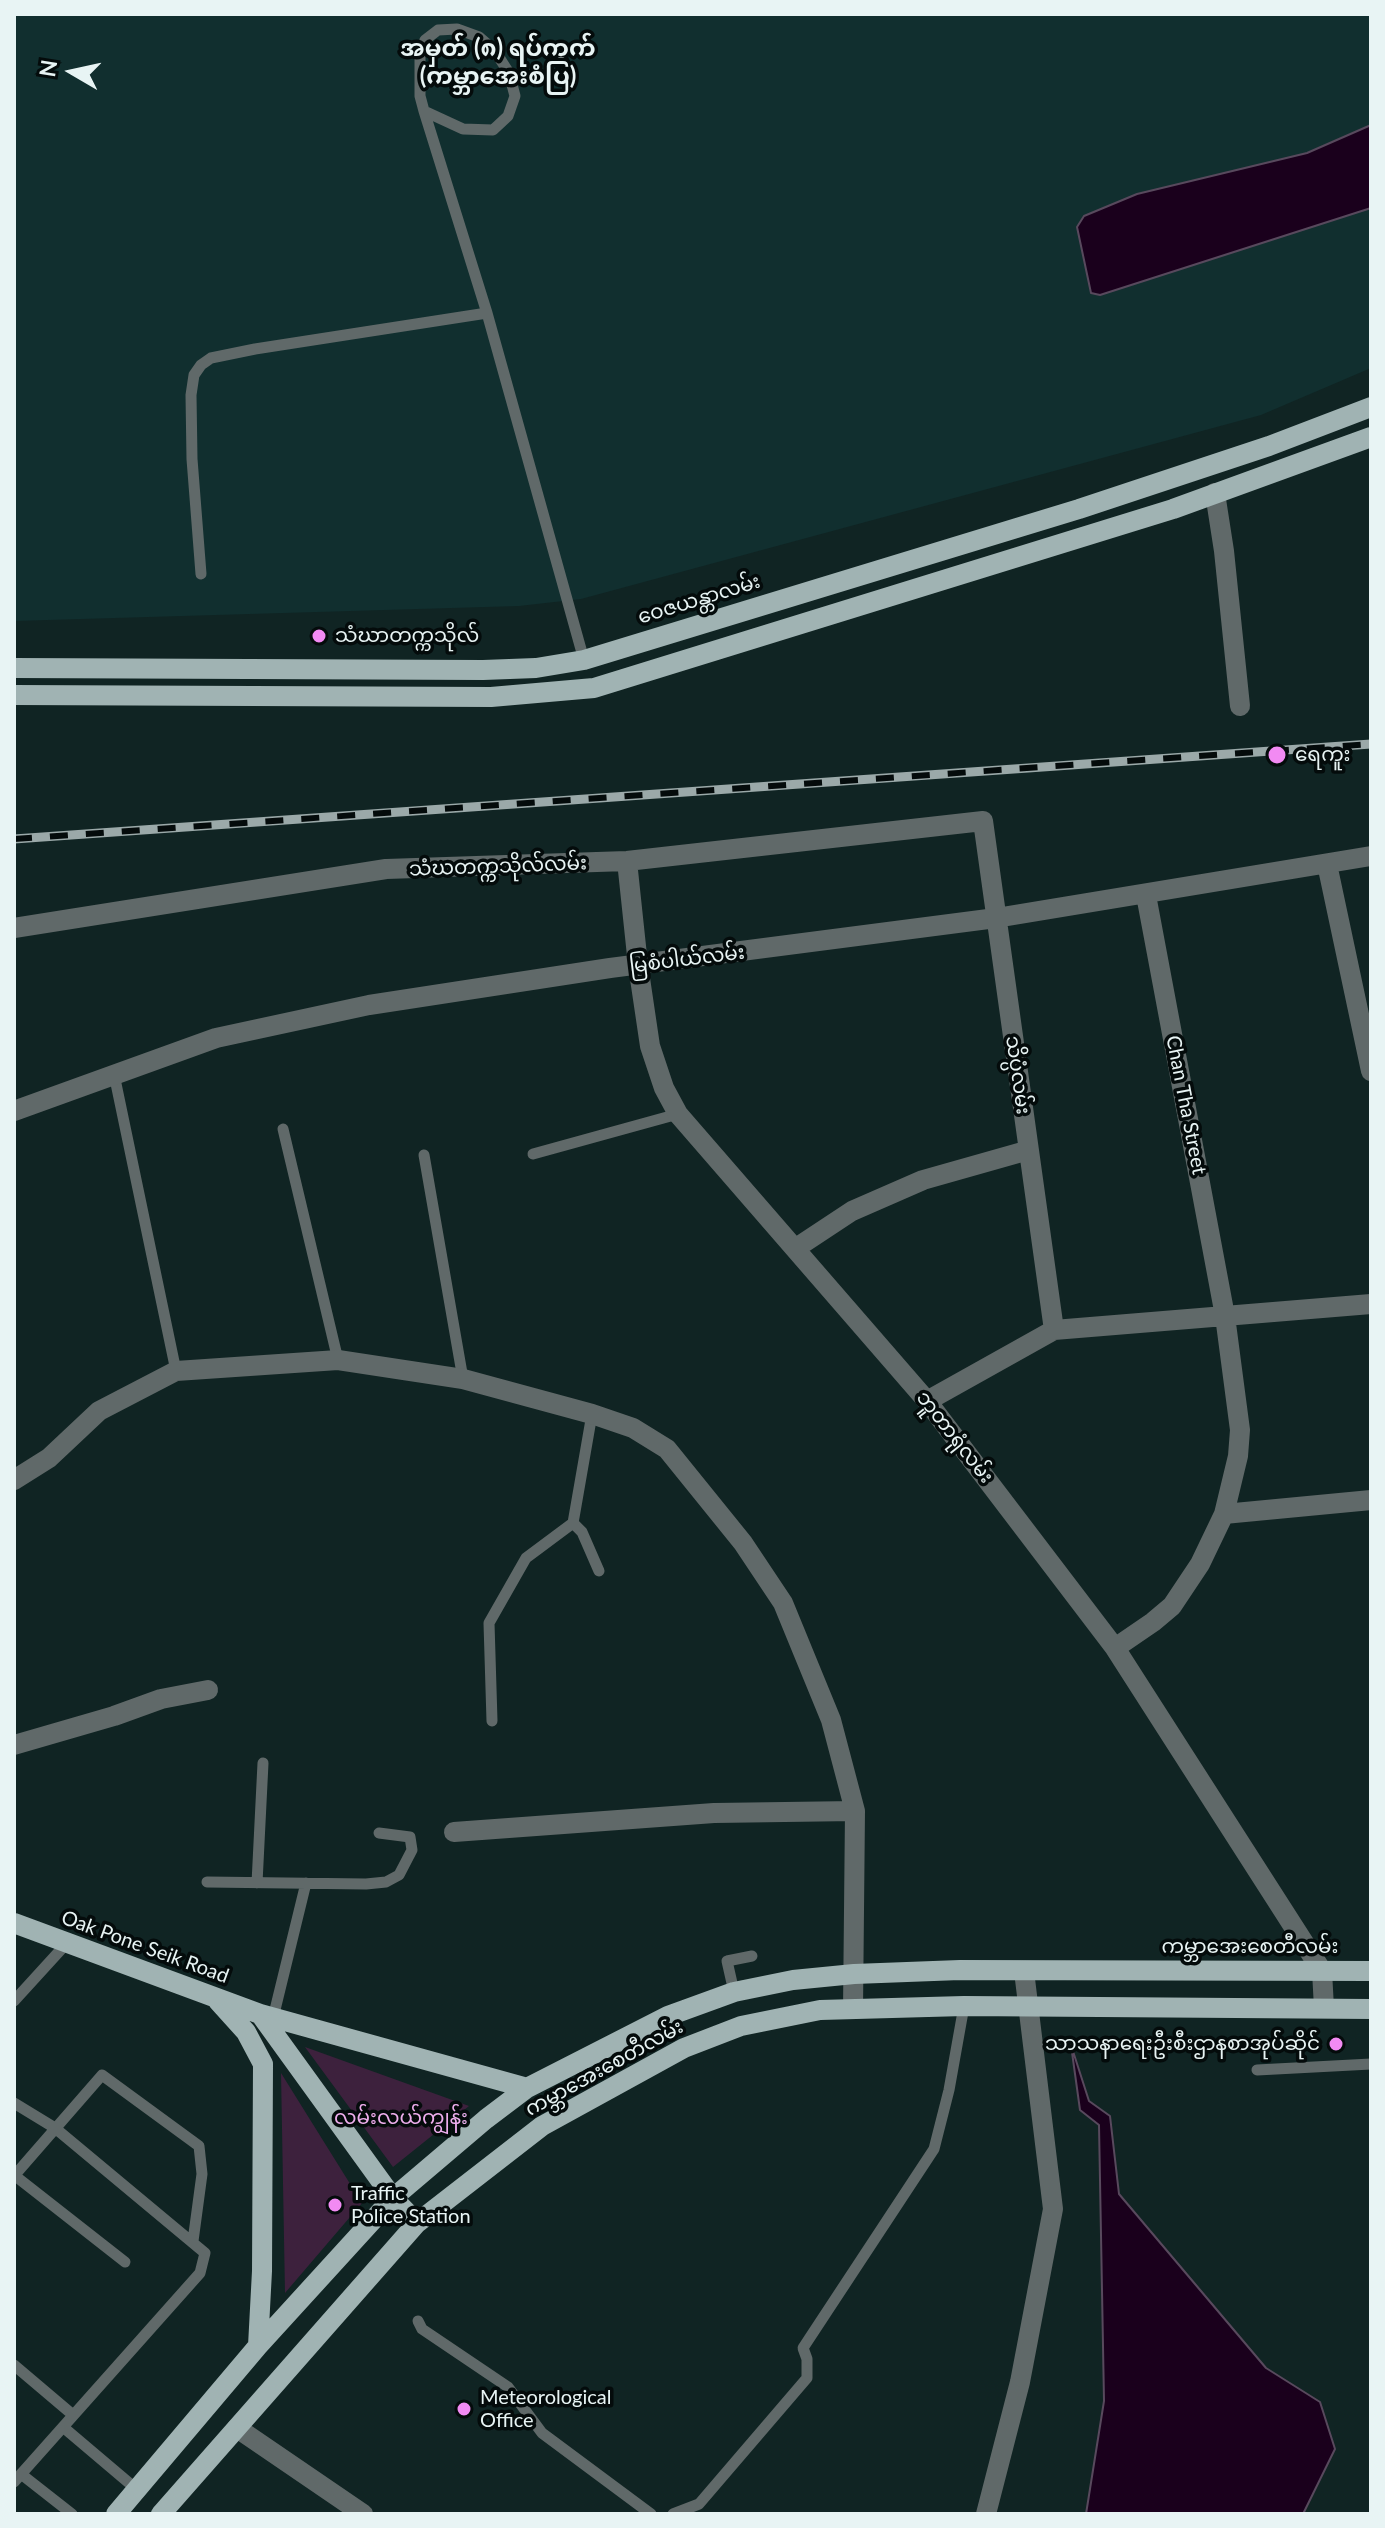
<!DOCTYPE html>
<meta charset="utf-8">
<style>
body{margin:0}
#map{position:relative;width:1385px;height:2528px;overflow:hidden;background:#102423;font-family:Lato,sans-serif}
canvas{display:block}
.frame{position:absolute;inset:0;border:16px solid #e8f4f4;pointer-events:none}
.north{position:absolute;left:32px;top:32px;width:80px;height:80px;-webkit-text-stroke:6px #040b0b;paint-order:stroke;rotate:279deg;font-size:22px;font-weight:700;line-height:32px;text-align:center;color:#e8f4f4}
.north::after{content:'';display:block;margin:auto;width:28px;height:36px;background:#e8f4f4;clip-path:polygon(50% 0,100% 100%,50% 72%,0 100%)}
</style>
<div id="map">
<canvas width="1385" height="2528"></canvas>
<div class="frame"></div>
<div class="north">N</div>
</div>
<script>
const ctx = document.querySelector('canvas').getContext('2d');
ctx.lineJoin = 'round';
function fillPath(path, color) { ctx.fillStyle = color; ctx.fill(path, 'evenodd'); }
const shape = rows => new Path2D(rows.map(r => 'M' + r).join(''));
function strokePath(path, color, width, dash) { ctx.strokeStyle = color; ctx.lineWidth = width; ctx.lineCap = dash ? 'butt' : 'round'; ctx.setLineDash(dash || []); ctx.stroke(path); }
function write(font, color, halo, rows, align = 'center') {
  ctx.font = font + ' Lato,"Noto Sans Myanmar",sans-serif'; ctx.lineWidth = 7; ctx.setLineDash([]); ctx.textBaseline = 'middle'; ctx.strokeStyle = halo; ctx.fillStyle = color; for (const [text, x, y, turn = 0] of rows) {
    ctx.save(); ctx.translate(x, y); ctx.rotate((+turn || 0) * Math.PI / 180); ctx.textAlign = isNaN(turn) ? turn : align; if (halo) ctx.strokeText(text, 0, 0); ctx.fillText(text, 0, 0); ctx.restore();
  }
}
const built = shape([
 [14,14,1371,14,1371,368,1261,415,581,599,519,606,14,621]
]);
const green = shape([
 [305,2047,469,2106,393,2167],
 [281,2073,362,2203,285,2293]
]);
const water = shape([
 [1371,125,1371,208,1100,295,1091,293,1077,227,1084,216,1137,194,1307,153,1371,125],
 [1071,2045,1089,2101,1110,2116,1119,2194,1266,2368,1320,2402,1335,2449,1303,2514,1086,2514,1104,2401,1099,2125,1080,2110,1071,2045]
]);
const service = shape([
 [424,111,463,129,493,130,508,116,515,96,509,73,495,51,479,37,457,29,438,30,425,40,420,55,420,96,424,111,487,313,584,660],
 [201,574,192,459,191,395,194,375,201,365,211,358,255,349,487,313],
 [114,1074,176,1371],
 [283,1129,338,1360],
 [533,1154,678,1114],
 [424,1155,463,1379],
 [573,1523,582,1532,599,1571],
 [492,1721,489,1623,526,1558,573,1523,592,1414],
 [207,1882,366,1884,386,1882,399,1875,412,1850,410,1837,379,1833],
 [257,1883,263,1763],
 [734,1992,727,1961,752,1956],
 [14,2001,66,1944],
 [273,2018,306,1883],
 [1257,2070,1371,2064],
 [14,2103,55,2128,205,2253,200,2273,14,2482],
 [14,2175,125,2262],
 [14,2176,102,2075,199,2146,202,2174,193,2241],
 [418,2321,422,2329,508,2387,542,2433,651,2514],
 [14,2365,73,2415],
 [63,2427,135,2488],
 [21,2474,72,2514],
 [673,2514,699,2504,807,2378,807,2359,803,2348,934,2149,949,2090,964,2006]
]);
const minor = shape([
 [1215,493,1224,551,1240,706],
 [627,861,638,965,650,1046,664,1088,678,1114,927,1401,1115,1648,1322,1971,1324,2008],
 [1327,864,1371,1071],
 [14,928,386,869,627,861,983,821,1054,1330],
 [14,1111,216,1038,369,1005,610,968,996,918,1371,856],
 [796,1248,852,1211,923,1180,1029,1150],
 [927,1401,1054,1330,1371,1304],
 [14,1480,49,1458,99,1411,176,1371,338,1360,463,1379,592,1414,633,1428,667,1449,743,1543,783,1603,831,1720,855,1811,853,2009],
 [1224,1514,1371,1500],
 [1115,1648,1153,1622,1172,1606,1200,1564,1224,1514,1238,1456,1240,1430,1225,1316,1146,895],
 [14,1745,114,1716,161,1699,208,1690],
 [454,1832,714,1813,855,1811],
 [237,2428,363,2514],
 [986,2514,1020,2382,1053,2209,1024,1971]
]);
const primary = shape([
 [14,668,483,670,536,668,584,660,1079,509,1269,446,1371,407],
 [14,695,491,697,594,688,1173,509,1371,437],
 [14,1923,260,2014,527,2088],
 [218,2001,246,2032,263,2064,262,2271,258,2346],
 [260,2014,393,2198,417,2223],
 [116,2514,258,2346,393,2198,486,2119,527,2088,668,2016,734,1992,793,1980,854,1974,960,1970,1371,1971],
 [161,2514,417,2223,542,2126,684,2048,741,2026,820,2010,964,2006,1371,2009]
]);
const rail = shape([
 [14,839,1371,744]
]);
const markers = [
 [319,636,8,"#f28af3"],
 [1277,755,10,"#f28af3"],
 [1336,2044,8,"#f28af3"],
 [335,2205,8,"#f28af3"],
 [464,2409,8,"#f28af3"]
];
const streetNames = [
 ["ဝေဇယန္တာလမ်း",699,599,-17],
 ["သံဃတက္ကသိုလ်လမ်း",498,866,-2],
 ["မြစံပါယ်လမ်း",687,959,-7],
 ["သိပ္ပံလမ်း",1018,1075,82],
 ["Chan Tha Street",1186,1105,79],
 ["ဘူတာရုံလမ်း",955,1437,52],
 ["Oak Pone Seik Road",145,1947,20],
 ["ကမ္ဘာအေးစေတီလမ်း",1250,1947],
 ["ကမ္ဘာအေးစေတီလမ်း",604,2068,-29]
];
const poiNames = [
 ["သံဃာတက္ကသိုလ်",335,636],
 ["ရေကူး",1295,755],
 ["သာသနာရေးဦးစီးဌာနစာအုပ်ဆိုင်",1320,2044,"right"],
 ["Traffic",351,2194],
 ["Police Station",351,2217],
 ["Meteorological",480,2398],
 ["Office",480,2421]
];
const parkNames = [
 ["လမ်းလယ်ကျွန်း",401,2118]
];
const quarterNames = [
 ["အမှတ် (၈) ရပ်ကွက်",498,48],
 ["(ကမ္ဘာအေးစံပြ)",498,76]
];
fillPath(built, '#112f2f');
fillPath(green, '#3d213d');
fillPath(water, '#1a001c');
strokePath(water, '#58495d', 2);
strokePath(service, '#606969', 11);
strokePath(minor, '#606969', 20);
strokePath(primary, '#a0b3b3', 20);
strokePath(rail, '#9ba9a9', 9);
strokePath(rail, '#040b0b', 6, [18]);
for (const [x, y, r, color] of markers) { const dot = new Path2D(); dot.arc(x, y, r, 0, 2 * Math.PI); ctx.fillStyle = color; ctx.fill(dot); strokePath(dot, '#040b0b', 3); }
write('20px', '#e8f4f4', '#040b0b', streetNames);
write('20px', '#e8f4f4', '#040b0b', poiNames, 'left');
write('20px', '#edadec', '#040b0b', parkNames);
write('bold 24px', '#e8f4f4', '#040b0b', quarterNames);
</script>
